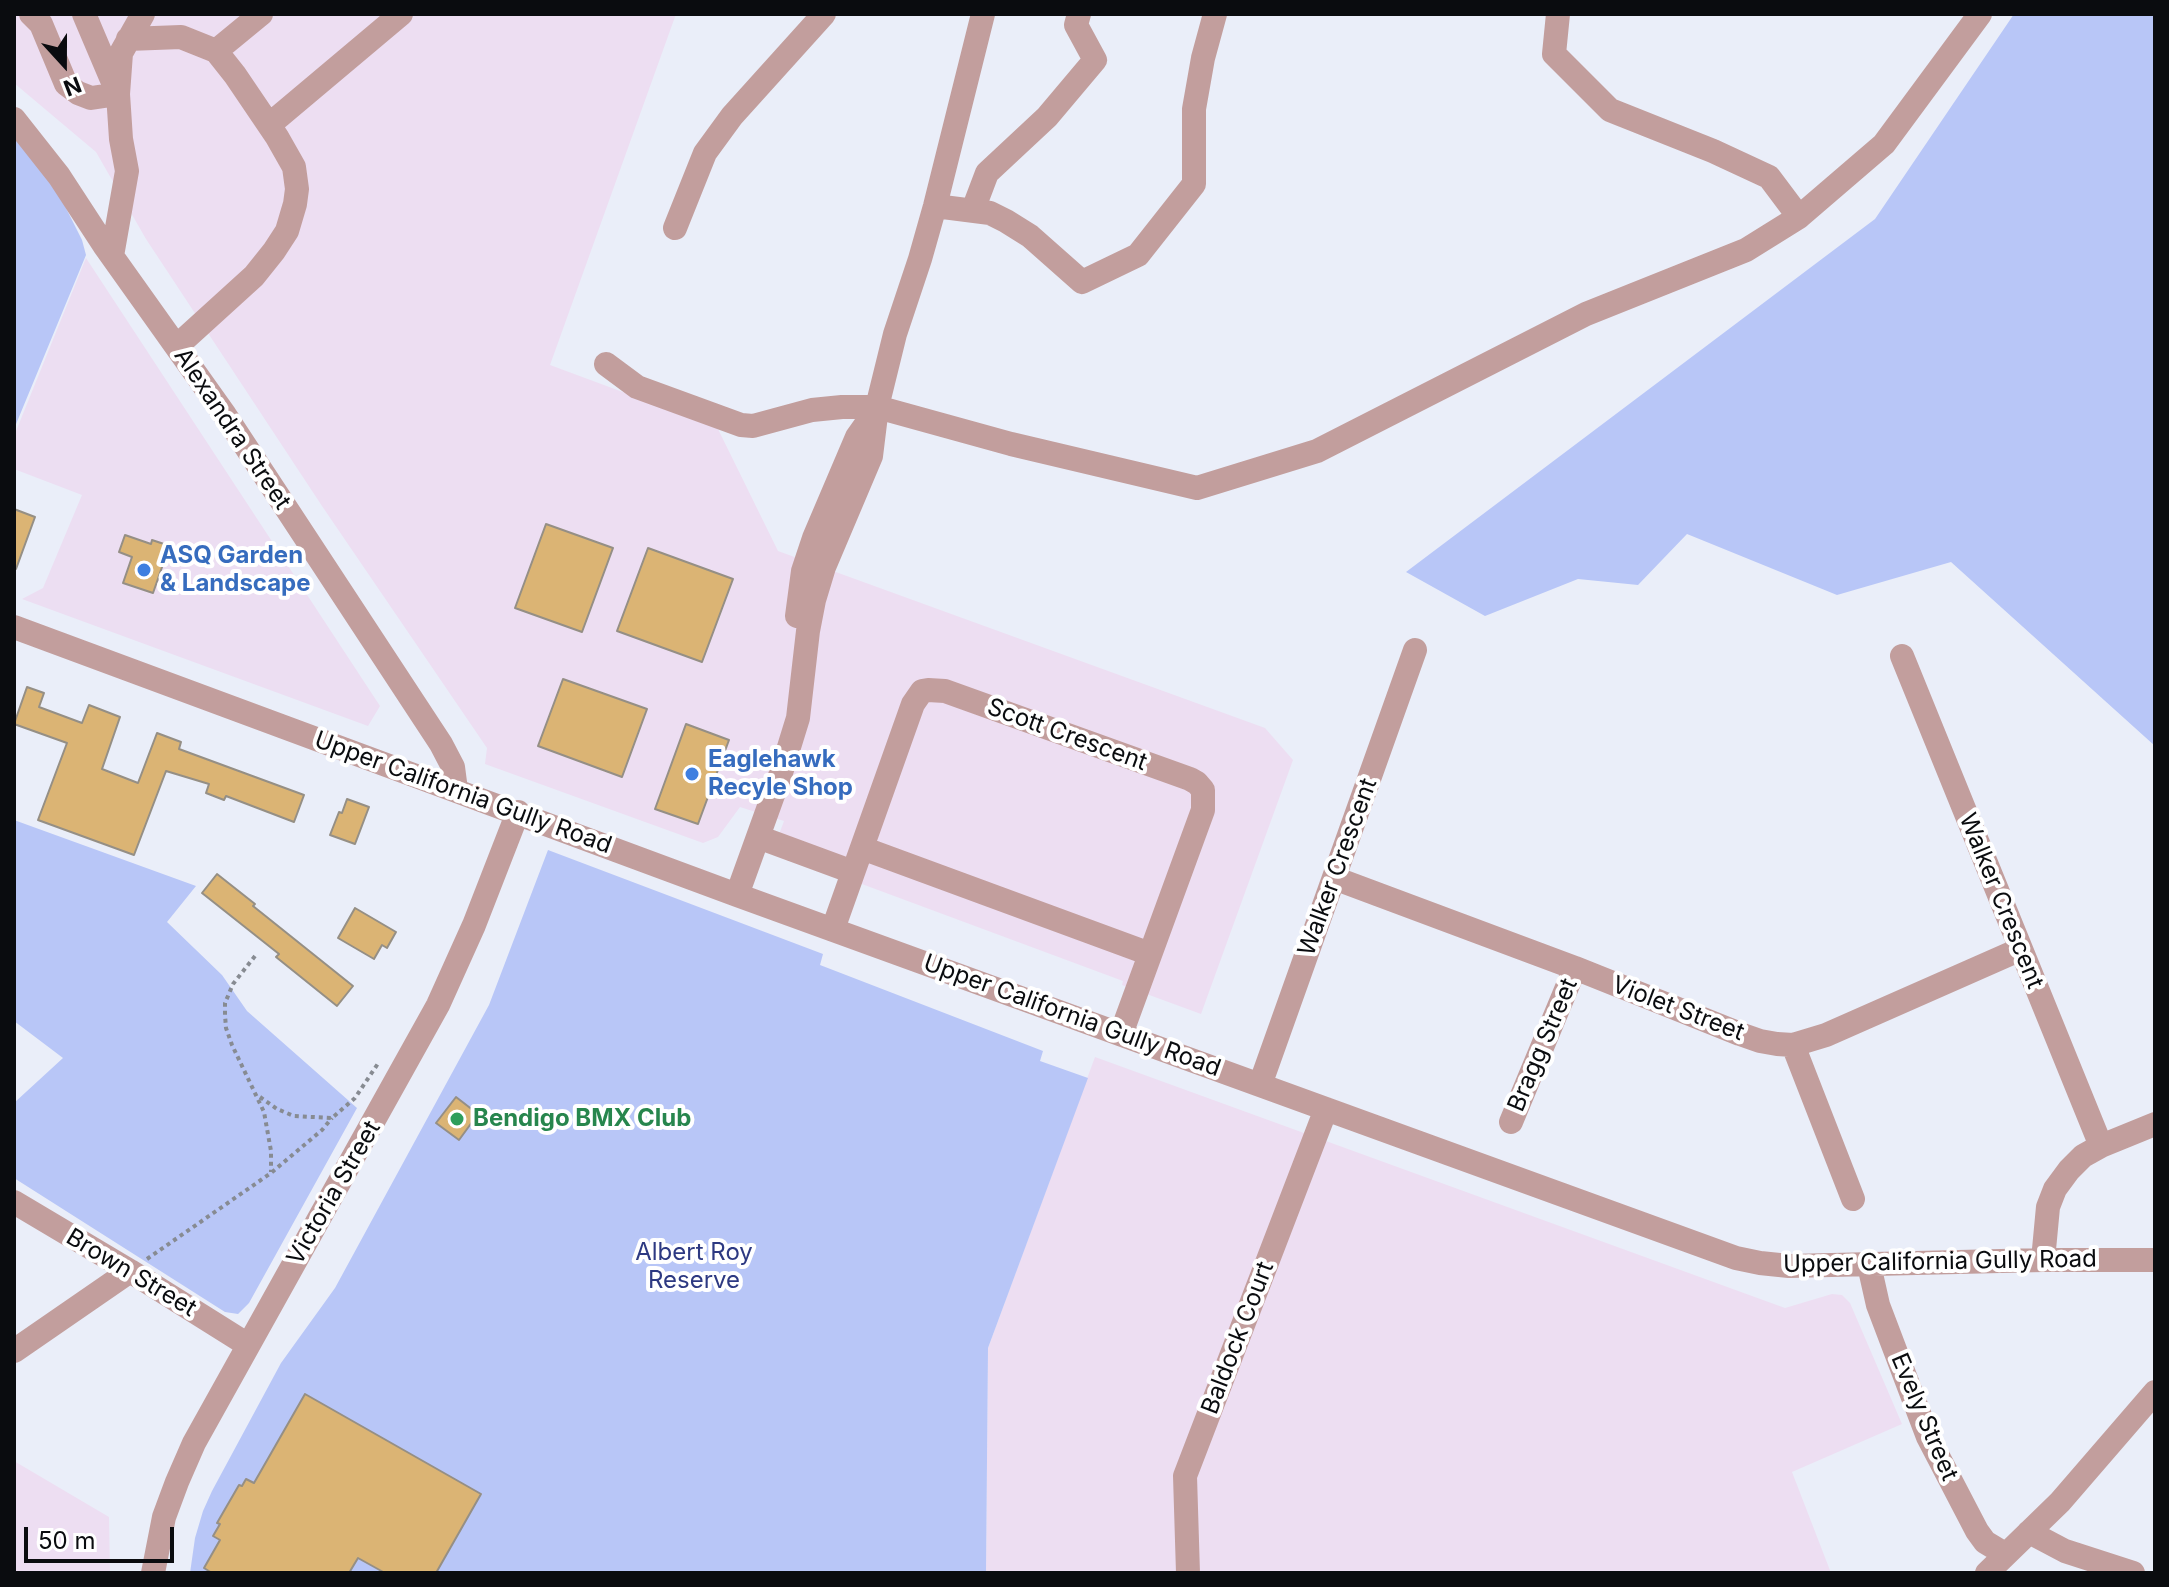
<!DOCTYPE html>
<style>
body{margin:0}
#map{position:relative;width:2169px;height:1587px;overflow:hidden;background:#eaeef9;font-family:Inter,sans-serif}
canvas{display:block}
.frame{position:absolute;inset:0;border:16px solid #0a0c0f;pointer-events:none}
.north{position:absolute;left:24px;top:24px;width:80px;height:80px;-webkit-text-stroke:6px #fff;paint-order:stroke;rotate:159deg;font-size:22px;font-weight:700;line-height:32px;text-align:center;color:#0a0c0f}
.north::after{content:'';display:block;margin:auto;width:28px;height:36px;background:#0a0c0f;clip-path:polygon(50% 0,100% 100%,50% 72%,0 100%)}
.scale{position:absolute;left:24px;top:1527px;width:150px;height:36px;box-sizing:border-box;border:4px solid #0a0c0f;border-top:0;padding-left:10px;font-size:24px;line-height:28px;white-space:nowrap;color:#0a0c0f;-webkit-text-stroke:6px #fff;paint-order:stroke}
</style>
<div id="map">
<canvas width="2169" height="1587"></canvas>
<div class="frame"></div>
<div class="north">N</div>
<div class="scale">50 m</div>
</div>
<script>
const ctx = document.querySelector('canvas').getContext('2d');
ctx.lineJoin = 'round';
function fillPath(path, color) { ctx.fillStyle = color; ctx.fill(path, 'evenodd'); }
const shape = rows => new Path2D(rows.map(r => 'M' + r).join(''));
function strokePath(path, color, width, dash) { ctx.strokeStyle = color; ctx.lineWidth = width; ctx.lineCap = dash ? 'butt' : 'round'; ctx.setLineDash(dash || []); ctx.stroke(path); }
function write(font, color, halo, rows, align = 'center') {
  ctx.font = font + ' Inter,sans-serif'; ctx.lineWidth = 8; ctx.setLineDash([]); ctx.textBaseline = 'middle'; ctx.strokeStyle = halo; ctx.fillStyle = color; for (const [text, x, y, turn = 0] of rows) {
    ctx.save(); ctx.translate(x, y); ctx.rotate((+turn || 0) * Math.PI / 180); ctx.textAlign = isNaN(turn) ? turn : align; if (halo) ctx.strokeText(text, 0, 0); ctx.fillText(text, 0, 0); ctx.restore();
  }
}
const commercial = shape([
 [86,258,380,706,368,726,22,599,43,588,82,495,14,469,14,436]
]);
const industrial = shape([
 [14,14,676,14,550,365,717,427,778,551,1265,728,1293,760,1201,1014,1122,985,1123,981,773,851,784,821,740,807,718,837,703,843,485,764,487,748,322,506,146,239,96,152,14,83],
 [1095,1057,1785,1308,1832,1294,1842,1295,1850,1303,1902,1424,1792,1472,1831,1573,986,1573,988,1348],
 [14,1461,109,1517,110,1573,14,1573]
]);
const green = shape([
 [2014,14,2155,14,2155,746,1951,562,1837,595,1687,534,1638,585,1578,579,1485,616,1406,572,1875,219],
 [14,136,58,192,82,240,86,255,14,429],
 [14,820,196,886,167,922,222,975,247,1011,357,1108,249,1303,238,1314,225,1312,14,1178,14,1103,63,1058,14,1021],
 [548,850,823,954,820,965,1043,1051,1040,1061,1088,1078,988,1348,986,1573,190,1573,195,1538,203,1511,212,1491,281,1363,335,1288,489,1005]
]);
const building = shape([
 [14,509,35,517,16,569,14,569,14,509],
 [546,524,613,548,582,632,515,608,546,524],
 [125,535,151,544,152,540,167,545,165,550,168,550,153,593,123,583,132,557,119,552,125,535],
 [648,548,733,579,702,662,617,631,648,548],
 [563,679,647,709,622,777,538,746,563,679],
 [27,687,44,693,39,707,82,723,89,705,120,717,102,769,138,783,157,733,181,742,179,749,304,795,294,822,226,796,224,800,206,793,209,784,166,771,134,855,38,820,67,743,14,724,27,687],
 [686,724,729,740,698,824,655,809,686,724],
 [347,799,369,807,355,844,330,835,339,812,342,813,347,799],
 [217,874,255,904,253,906,353,986,337,1006,276,957,279,954,202,893,217,874],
 [355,908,396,932,387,948,382,945,374,959,338,938,355,908],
 [456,1097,478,1114,459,1140,436,1123,456,1097],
 [305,1394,481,1494,436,1573,385,1573,358,1558,349,1573,212,1573,204,1568,220,1540,213,1536,220,1524,217,1523,239,1485,242,1486,246,1479,254,1483,305,1394]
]);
const path = shape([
 [255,956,233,984,225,1003,225,1015,226,1028,232,1045,264,1112,271,1151,271,1172],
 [260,1097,277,1109,294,1116,332,1118,355,1098,379,1062],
 [147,1259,271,1173,322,1130,332,1118]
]);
const minor = shape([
 [31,14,41,24,66,84,78,93,91,98,118,94,84,14],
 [128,39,181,37,216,51,235,75,277,137,294,167,297,189,295,204,287,231,274,251,254,276,177,346],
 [216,51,261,14],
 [14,119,59,176,104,245,225,415,441,744,453,767,456,790],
 [269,125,401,14],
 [935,206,990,213,1006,221,1030,236,1082,282,1138,255,1194,184,1194,109,1203,58,1215,14],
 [973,210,987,173,1047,117,1095,60,1076,25,1079,14],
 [1799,217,1884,144,1980,14],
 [675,228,705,153,732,116,824,14],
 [112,256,127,171,121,139,118,94,121,53,143,14],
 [606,364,637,387,741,425,753,426,812,410,842,407,877,407,1011,444,1197,488,1317,451,1586,314,1746,250,1799,217,1769,177,1713,151,1610,110,1554,54,1558,14],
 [797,616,803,571,814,538,857,437,874,413],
 [14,627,737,895,1736,1258,1760,1263,1789,1266,2043,1260,2155,1260],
 [1902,656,2101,1146],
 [758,837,853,872],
 [862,848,1150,954],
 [1334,878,1575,968,1740,1034,1760,1041,1777,1044,1793,1045,1826,1035,2021,949],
 [737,895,781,773,798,718,808,631,814,600,824,567,871,456,877,407,895,334,920,259,935,206,983,14],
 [833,929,913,704,922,691,928,690,945,691,1190,779,1197,783,1203,790,1203,810,1121,1034],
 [1793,1045,1853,1199],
 [1260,1085,1415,650],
 [1511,1122,1575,968],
 [14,1202,130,1271,248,1345],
 [2043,1260,2048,1207,2055,1189,2069,1170,2083,1156,2101,1146,2155,1124],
 [1869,1265,1878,1305,1928,1437,1977,1531,1985,1542,2005,1554],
 [14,1351,130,1271],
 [2029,1532,2065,1551,2133,1573],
 [153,1573,164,1517,177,1482,194,1443,438,1005,474,925,518,812],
 [1188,1573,1185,1476,1326,1109],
 [1987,1573,2060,1502,2155,1392]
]);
const markers = [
 [144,570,8,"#3f7fe0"],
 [692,774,8,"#3f7fe0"],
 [457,1119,8,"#2e9e5b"]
];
const streetNames = [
 ["Alexandra Street",232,429,56],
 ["Scott Crescent",1067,735,20],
 ["Upper California Gully Road",463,793,20],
 ["Walker Crescent",1338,867,-70],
 ["Walker Crescent",2001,901,68],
 ["Violet Street",1678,1009,21],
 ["Upper California Gully Road",1072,1016,20],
 ["Bragg Street",1543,1045,-67],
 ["Victoria Street",334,1193,-60],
 ["Upper California Gully Road",1940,1262,-1],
 ["Brown Street",131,1273,31],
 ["Baldock Court",1238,1338,-69],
 ["Evely Street",1924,1417,67]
];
const shopNames = [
 ["ASQ Garden",160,556],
 ["& Landscape",160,584],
 ["Eaglehawk",708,760],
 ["Recyle Shop",708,788]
];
const leisureNames = [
 ["Bendigo BMX Club",473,1119]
];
const parkNames = [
 ["Albert Roy",694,1253],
 ["Reserve",694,1281]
];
fillPath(commercial, '#ecdef2');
fillPath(industrial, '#eddef2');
fillPath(green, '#b8c6f7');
fillPath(building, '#dbb474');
strokePath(building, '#958f85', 2);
strokePath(path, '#878b92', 4, [4, 4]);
strokePath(minor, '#c29e9d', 24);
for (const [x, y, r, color] of markers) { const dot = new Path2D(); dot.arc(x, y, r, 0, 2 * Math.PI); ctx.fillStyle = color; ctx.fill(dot); strokePath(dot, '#fff', 3); }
write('24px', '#0a0c0f', '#fff', streetNames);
write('bold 24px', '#366cbe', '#fff', shopNames, 'left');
write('bold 24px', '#27864d', '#fff', leisureNames, 'left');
write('24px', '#2d3982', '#fff', parkNames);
</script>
